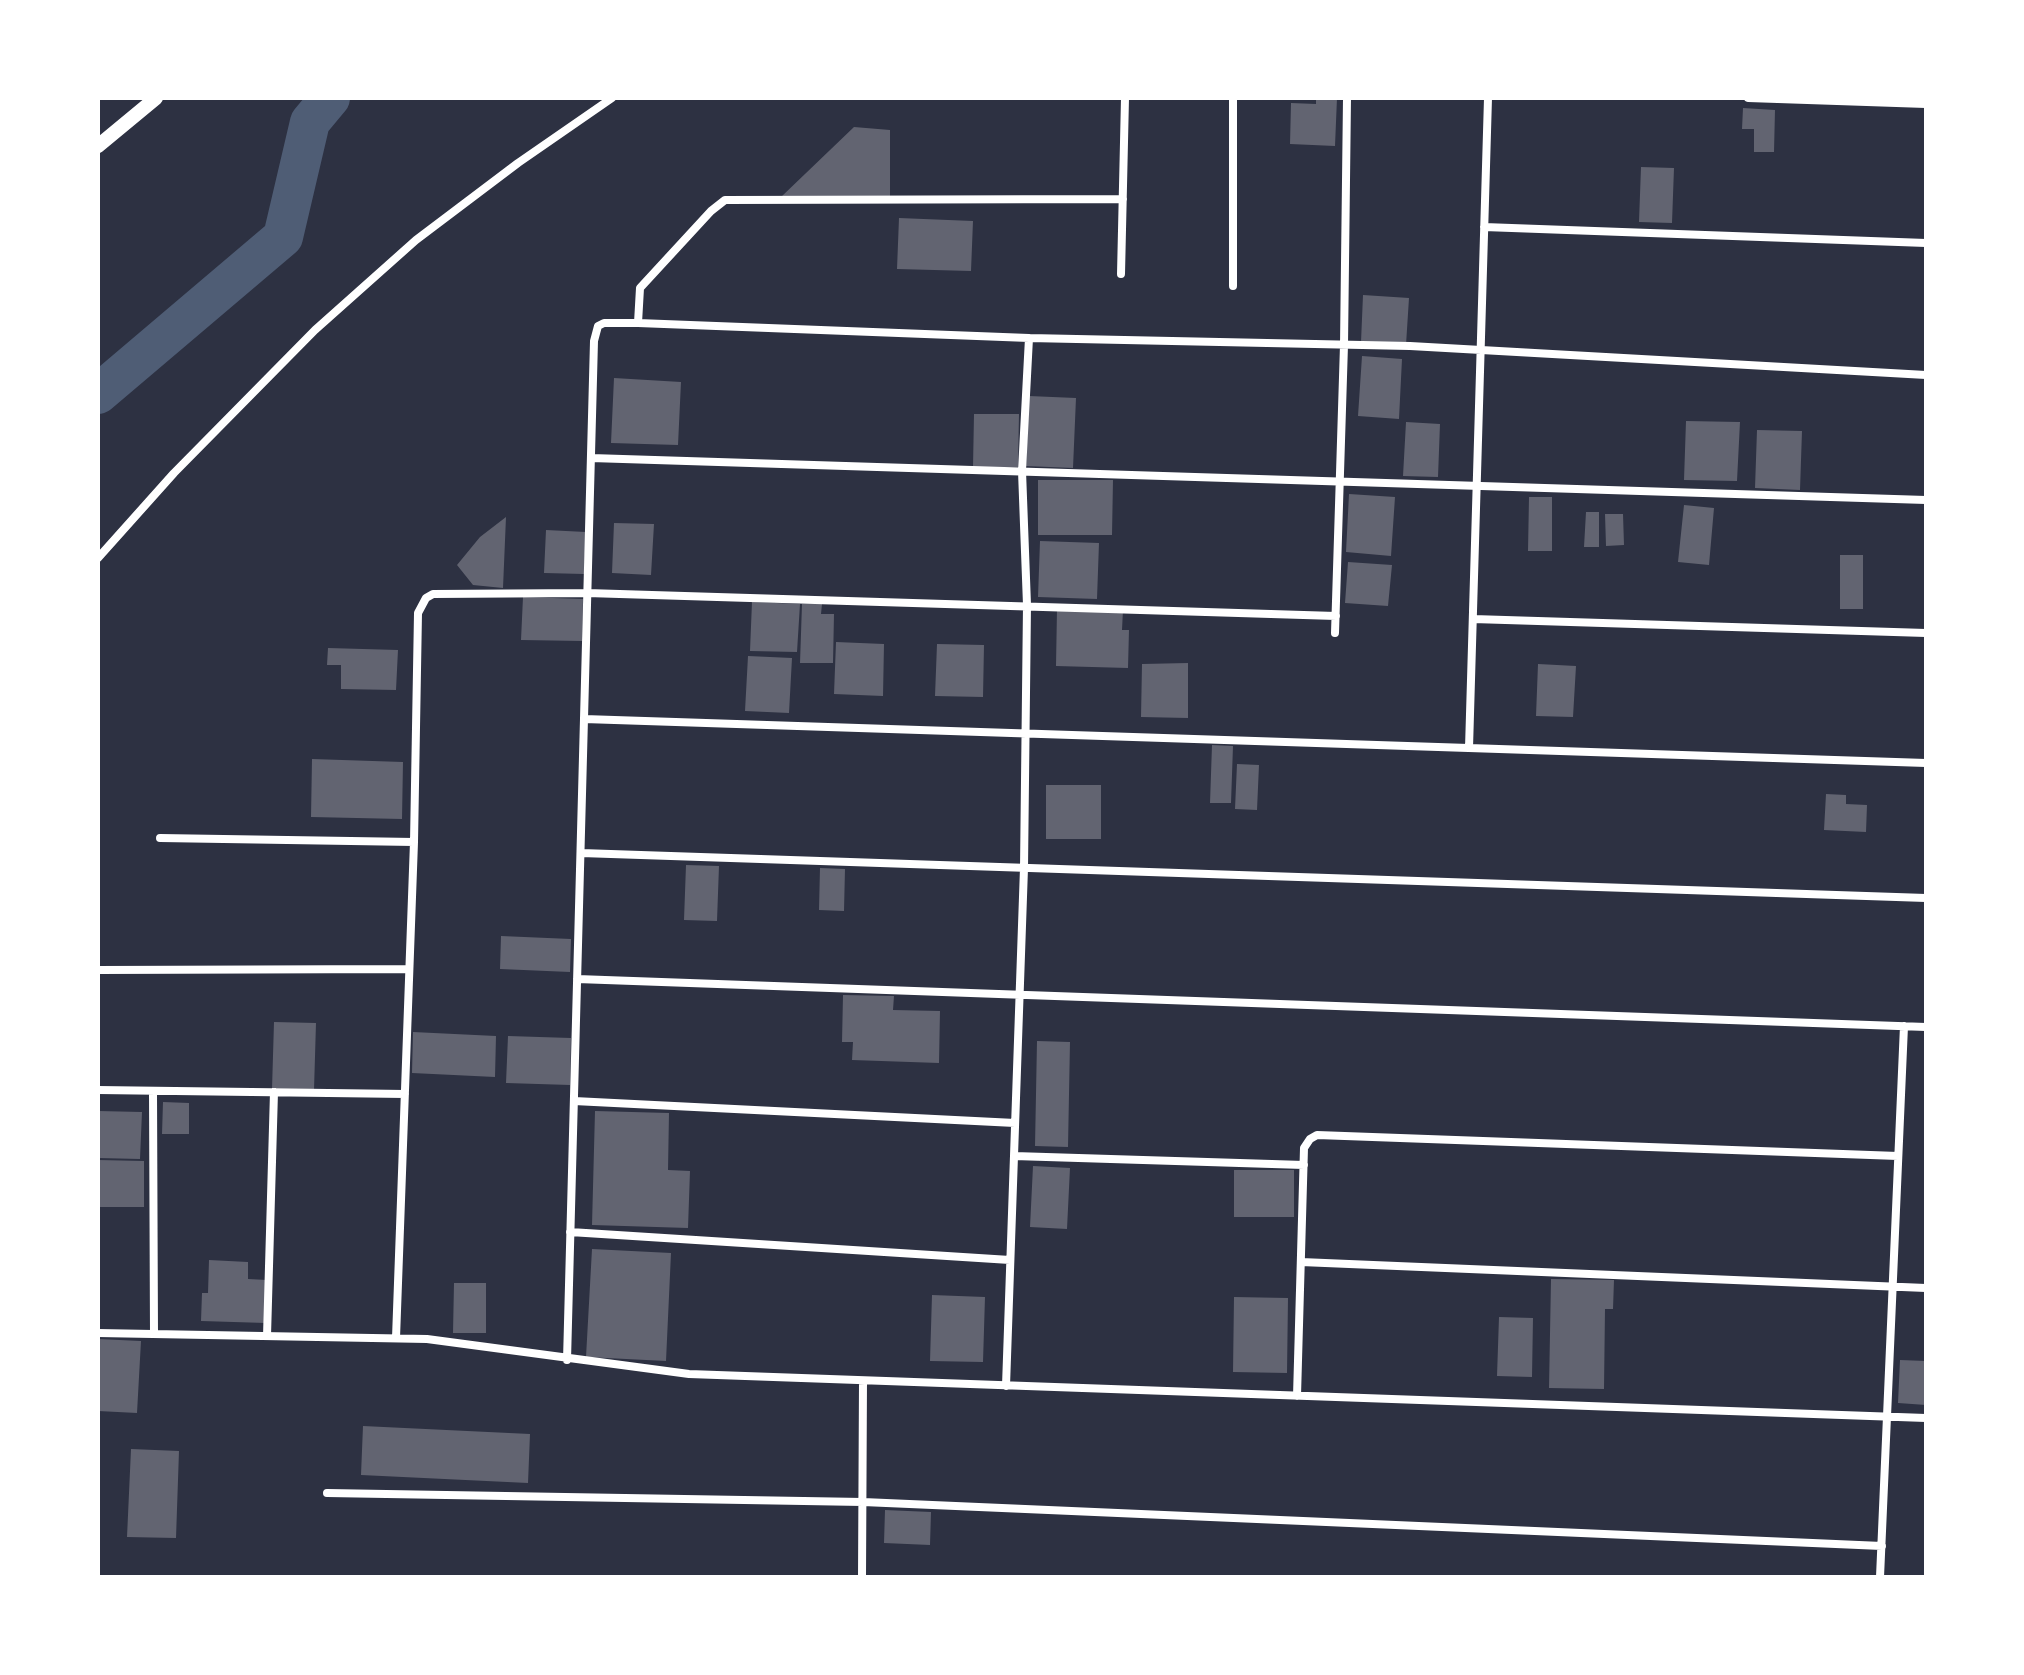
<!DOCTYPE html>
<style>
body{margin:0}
#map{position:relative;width:2024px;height:1675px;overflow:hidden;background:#2d3142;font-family:"Roboto Condensed",sans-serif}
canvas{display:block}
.frame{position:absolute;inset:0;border:100px solid #fff;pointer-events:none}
</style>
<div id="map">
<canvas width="2024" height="1675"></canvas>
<div class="frame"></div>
</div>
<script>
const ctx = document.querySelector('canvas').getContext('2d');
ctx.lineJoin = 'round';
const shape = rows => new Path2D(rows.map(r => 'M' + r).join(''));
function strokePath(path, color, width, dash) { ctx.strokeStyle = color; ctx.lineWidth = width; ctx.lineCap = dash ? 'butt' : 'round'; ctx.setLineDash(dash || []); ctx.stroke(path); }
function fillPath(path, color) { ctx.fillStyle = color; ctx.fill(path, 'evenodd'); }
const canal = shape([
 [98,394,283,237,310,122,330,98]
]);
const building = shape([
 [1316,98,1337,98,1335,146,1290,144,1291,103,1316,104],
 [1743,108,1775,110,1774,152,1754,152,1754,129,1742,129],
 [854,127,890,130,890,198,781,197],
 [1641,167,1674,168,1672,223,1639,222],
 [899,218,973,221,971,271,897,269],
 [1363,295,1409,298,1406,345,1361,342],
 [1362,356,1402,359,1399,419,1358,416],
 [614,378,681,382,678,445,611,443],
 [1029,396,1076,398,1073,468,1026,466],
 [974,414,1019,414,1018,467,973,467],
 [1686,421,1740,422,1737,481,1684,480],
 [1406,422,1440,424,1438,477,1403,476],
 [1757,430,1802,431,1800,490,1755,488],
 [1038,480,1113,480,1112,535,1038,535],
 [1349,494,1395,497,1391,556,1346,552],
 [1529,497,1552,497,1552,551,1528,551],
 [1684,505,1714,508,1709,565,1678,562],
 [1586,512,1599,512,1599,547,1584,547],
 [1605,514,1623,514,1624,545,1606,546],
 [506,517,503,588,473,585,457,565,480,537],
 [614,523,654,524,651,575,612,573],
 [546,530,586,532,584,574,544,573],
 [1040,541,1099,543,1097,599,1038,597],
 [1840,555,1863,555,1863,609,1840,609],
 [1348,562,1392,565,1388,606,1345,603],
 [523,597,583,599,582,641,521,640],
 [752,602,800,604,797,652,750,651],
 [802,604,822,604,821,614,834,614,833,663,800,663],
 [1057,609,1123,610,1122,630,1129,630,1128,668,1056,666],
 [836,642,884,644,883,696,834,694],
 [937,644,984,645,983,697,935,696],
 [328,648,398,650,396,690,341,689,341,665,327,665],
 [748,656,792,658,789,713,745,711],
 [1188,663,1188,718,1141,717,1142,664],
 [1538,664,1576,666,1573,717,1536,716],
 [1212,745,1233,746,1231,803,1210,803],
 [312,759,403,762,402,819,311,817],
 [1237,764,1259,765,1257,810,1235,809],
 [1046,785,1101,785,1101,839,1046,839],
 [1826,794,1846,795,1846,804,1867,805,1866,832,1824,830],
 [686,865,719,866,717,921,684,920],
 [820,868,845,869,844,911,819,910],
 [501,936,571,939,570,972,500,969],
 [843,995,894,996,893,1010,940,1011,939,1063,852,1060,853,1042,842,1042],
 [274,1022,316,1023,314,1090,272,1089],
 [413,1032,496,1036,495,1077,412,1073],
 [508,1036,571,1038,570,1085,506,1083],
 [1037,1041,1070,1042,1068,1147,1035,1146],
 [163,1102,189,1103,189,1134,162,1134],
 [98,1111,142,1112,140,1159,98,1158],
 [595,1111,669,1113,668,1170,690,1171,688,1228,592,1225],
 [98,1160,144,1161,144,1207,98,1207],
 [1033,1166,1070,1168,1067,1229,1030,1227],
 [1234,1170,1294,1170,1294,1217,1234,1217],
 [592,1249,671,1253,666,1361,586,1357],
 [209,1260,248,1262,248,1279,267,1280,266,1323,201,1321,202,1293,208,1293],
 [1551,1279,1614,1280,1613,1309,1605,1309,1604,1389,1549,1388],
 [454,1283,486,1283,486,1333,453,1333],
 [932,1295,985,1297,983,1362,930,1361],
 [1234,1297,1288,1298,1287,1373,1233,1372],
 [1499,1317,1533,1318,1532,1377,1497,1376],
 [98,1339,141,1341,137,1413,98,1411],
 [1900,1360,1926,1361,1926,1405,1898,1403],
 [363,1426,530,1434,528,1483,361,1475],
 [131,1449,179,1451,176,1538,127,1537],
 [885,1510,931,1512,930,1545,884,1543]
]);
const minor = shape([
 [1748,98,1926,104],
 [1484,227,1926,243],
 [1121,274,1125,98],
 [1233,286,1233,98],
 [638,323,640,288,711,211,725,200,1123,199],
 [591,458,1926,500],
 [98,558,174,473,315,330,416,240,518,163,612,98],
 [1473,619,1926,633],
 [1335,633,1344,345,1347,98],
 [584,719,1926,763],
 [1469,748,1488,98],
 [160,838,414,842],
 [581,853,1926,898],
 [98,970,409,969],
 [577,979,1926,1027],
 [98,1090,405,1094],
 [153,1091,154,1334],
 [574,1101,1015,1123],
 [1014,1156,1304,1165],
 [570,1232,1010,1260],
 [1301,1262,1926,1288],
 [98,1333,427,1339,689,1374,1926,1418],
 [267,1336,274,1092],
 [396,1338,414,842,418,613,426,598,433,594,587,593,1336,616],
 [567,1360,594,341,598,326,604,323,638,323,1029,338,1410,346,1926,375],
 [1006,1386,1024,868,1027,605,1022,471,1029,338],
 [1297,1396,1304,1148,1310,1139,1317,1135,1898,1156],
 [327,1493,863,1502,1882,1546],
 [862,1577,863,1381],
 [1880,1577,1904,1026]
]);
const tertiary = shape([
 [98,146,156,98]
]);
strokePath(canal, '#4f5d75', 40);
fillPath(building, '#626471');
strokePath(minor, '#fff', 8);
strokePath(tertiary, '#fff', 14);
</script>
